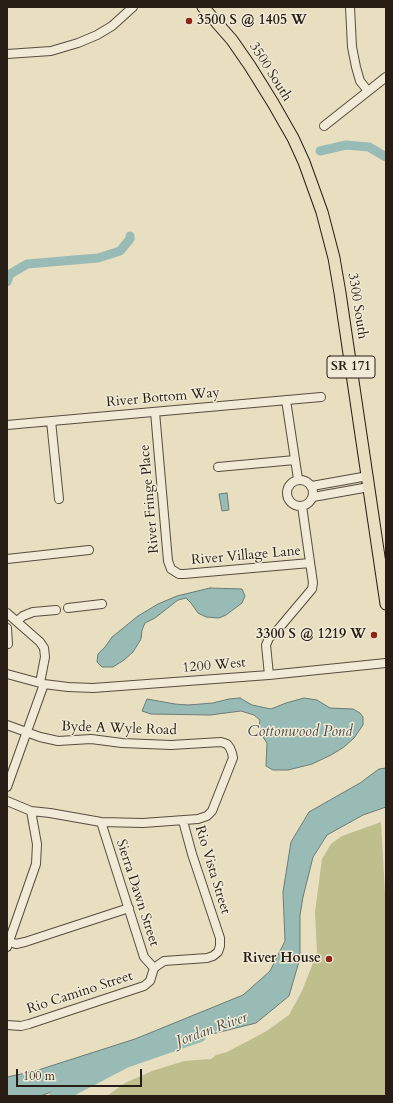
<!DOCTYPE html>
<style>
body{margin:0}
#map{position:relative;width:393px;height:1103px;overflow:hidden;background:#e8dec0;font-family:Cardo,serif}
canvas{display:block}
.frame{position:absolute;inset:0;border:8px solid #281d14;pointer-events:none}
.scale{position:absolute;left:16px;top:1069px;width:126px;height:18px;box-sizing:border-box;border:2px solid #281d14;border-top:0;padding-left:5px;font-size:12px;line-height:14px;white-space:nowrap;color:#281d14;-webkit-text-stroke:3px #f0ead6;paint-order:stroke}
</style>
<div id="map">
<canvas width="393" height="1103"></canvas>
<div class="frame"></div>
<div class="scale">100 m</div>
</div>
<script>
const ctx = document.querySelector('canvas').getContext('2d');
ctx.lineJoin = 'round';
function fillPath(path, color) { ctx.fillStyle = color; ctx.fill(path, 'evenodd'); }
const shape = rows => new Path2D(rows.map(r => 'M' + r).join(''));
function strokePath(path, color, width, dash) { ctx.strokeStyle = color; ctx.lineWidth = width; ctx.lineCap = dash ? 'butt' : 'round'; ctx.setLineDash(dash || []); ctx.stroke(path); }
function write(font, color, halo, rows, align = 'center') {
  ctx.font = font + ' Cardo,serif'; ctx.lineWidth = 3; ctx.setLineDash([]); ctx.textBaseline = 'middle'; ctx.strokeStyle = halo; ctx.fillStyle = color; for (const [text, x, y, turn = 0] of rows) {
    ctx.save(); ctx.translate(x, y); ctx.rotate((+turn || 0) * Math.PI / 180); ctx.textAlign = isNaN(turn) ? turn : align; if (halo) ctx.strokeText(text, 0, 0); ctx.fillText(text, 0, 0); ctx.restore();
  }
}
const green = shape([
 [381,822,386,910,386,1096,107,1096,125,1083,152,1071,184,1061,211,1059,216,1055,227,1052,265,1032,289,1015,302,991,317,953,315,912,322,859,331,844,342,836]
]);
const water = shape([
 [227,493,229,510,222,511,219,494,227,493],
 [210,588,242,589,245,596,242,603,226,615,219,618,206,617,198,613,191,603,186,598,178,600,155,618,145,623,142,630,141,639,133,652,124,660,113,667,102,667,97,662,98,654,105,647,112,637,138,616,158,604,177,596,210,588],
 [240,698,252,705,271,709,286,703,304,698,317,700,330,708,353,709,360,713,363,717,363,725,354,738,344,747,331,755,312,764,288,770,273,770,266,766,267,743,263,737,259,727,260,720,254,715,241,711,210,715,151,714,142,711,147,699,175,704,188,705,213,703,229,699,240,698],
 [386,768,386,807,363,815,327,835,313,857,303,897,300,915,300,958,289,996,256,1023,164,1046,72,1085,40,1096,7,1096,7,1077,35,1071,135,1039,243,995,251,988,270,971,285,941,283,892,291,842,309,812,360,783,379,769,386,768]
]);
const canal = shape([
 [320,151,346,145,369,147,386,157],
 [7,282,10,274,27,264,98,258,120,251,130,239,130,236]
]);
const river = shape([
 [57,1096,124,1061,199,1035]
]);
const minor = shape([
 [350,7,352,47,356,67,360,81,368,91],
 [7,54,51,51,78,43,97,35,112,26,133,7],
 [324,126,386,77],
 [286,400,298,479],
 [155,412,168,561,171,569,179,574,184,574,310,563],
 [51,421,59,499],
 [7,425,321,397],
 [218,467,295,460],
 '287 493a13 13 0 1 1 26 0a13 13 0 1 1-26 0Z',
 [312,486,368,476],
 [313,497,369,487],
 [7,559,89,550],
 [68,608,102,604],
 [7,613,40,642,44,648,45,657,40,683],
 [17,621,23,616,33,612,56,610],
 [7,628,8,644],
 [7,674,44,684,68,687,93,688,269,675,386,663],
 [269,675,266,645,269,638,275,633,312,589,313,583,302,506],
 [7,725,40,737,58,741,91,739,122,743,171,745,221,742,227,744,230,748,232,753,233,758,212,811,207,816,198,819,143,823,101,822,50,813,31,811,7,801],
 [7,787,44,684],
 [101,822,144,957,154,968],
 [7,941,16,944,25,942,129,908],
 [7,947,36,864,37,844,31,811],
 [7,1025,21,1026,29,1024,144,986,150,981,154,968,164,961,207,958,213,956,218,952,220,946,220,938,192,854,183,821]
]);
const major = shape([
 [203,7,232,40,250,66,273,103,293,138,304,162,322,212,334,258,340,293,386,604]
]);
const markers = [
 [189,21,4,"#8f2418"],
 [374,635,4,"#8f2418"],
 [329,959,4,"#8f2418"]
];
const shields = [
 [351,367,48]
];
const shieldNames = [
 ["SR 171",351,367]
];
const poiNames = [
 ["3500 S @ 1405 W",197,21,"left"],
 ["3300 S @ 1219 W",366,635],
 ["River House",321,959]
];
const streetNames = [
 ["3500 South",270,72,58],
 ["3300 South",357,306,81],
 ["River Bottom Way",163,398,-5],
 ["River Fringe Place",150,499,-95],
 ["River Village Lane",246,556,-5],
 ["1200 West",214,666,-5],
 ["Byde A Wyle Road",119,729,2],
 ["Rio Vista Street",212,870,73],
 ["Sierra Dawn Street",137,893,72],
 ["Rio Camino Street",80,993,-18]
];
const waterNames = [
 ["Cottonwood Pond",300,733],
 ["Jordan River",212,1030,-20]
];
fillPath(green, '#bebf8d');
fillPath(water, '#98bbb6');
strokePath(water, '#6b7c75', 1);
strokePath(canal, '#98bbb6', 9);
strokePath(river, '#98bbb6', 15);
strokePath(minor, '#584d3f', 10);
strokePath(major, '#281d14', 13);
strokePath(minor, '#f0ead6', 8);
strokePath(major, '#e8dec0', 11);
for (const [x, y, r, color] of markers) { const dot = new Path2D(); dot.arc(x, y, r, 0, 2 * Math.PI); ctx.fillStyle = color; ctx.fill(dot); strokePath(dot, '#f0ead6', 1.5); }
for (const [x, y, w] of shields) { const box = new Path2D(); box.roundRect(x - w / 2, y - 11, w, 22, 3); ctx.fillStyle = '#f0ead6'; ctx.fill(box); strokePath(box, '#281d14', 1); }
write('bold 13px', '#281d14', null, shieldNames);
write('bold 14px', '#281d14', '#f0ead6', poiNames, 'right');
write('14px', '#281d14', '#f0ead6', streetNames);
write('italic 15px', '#4a4c45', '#f0ead6', waterNames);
</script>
